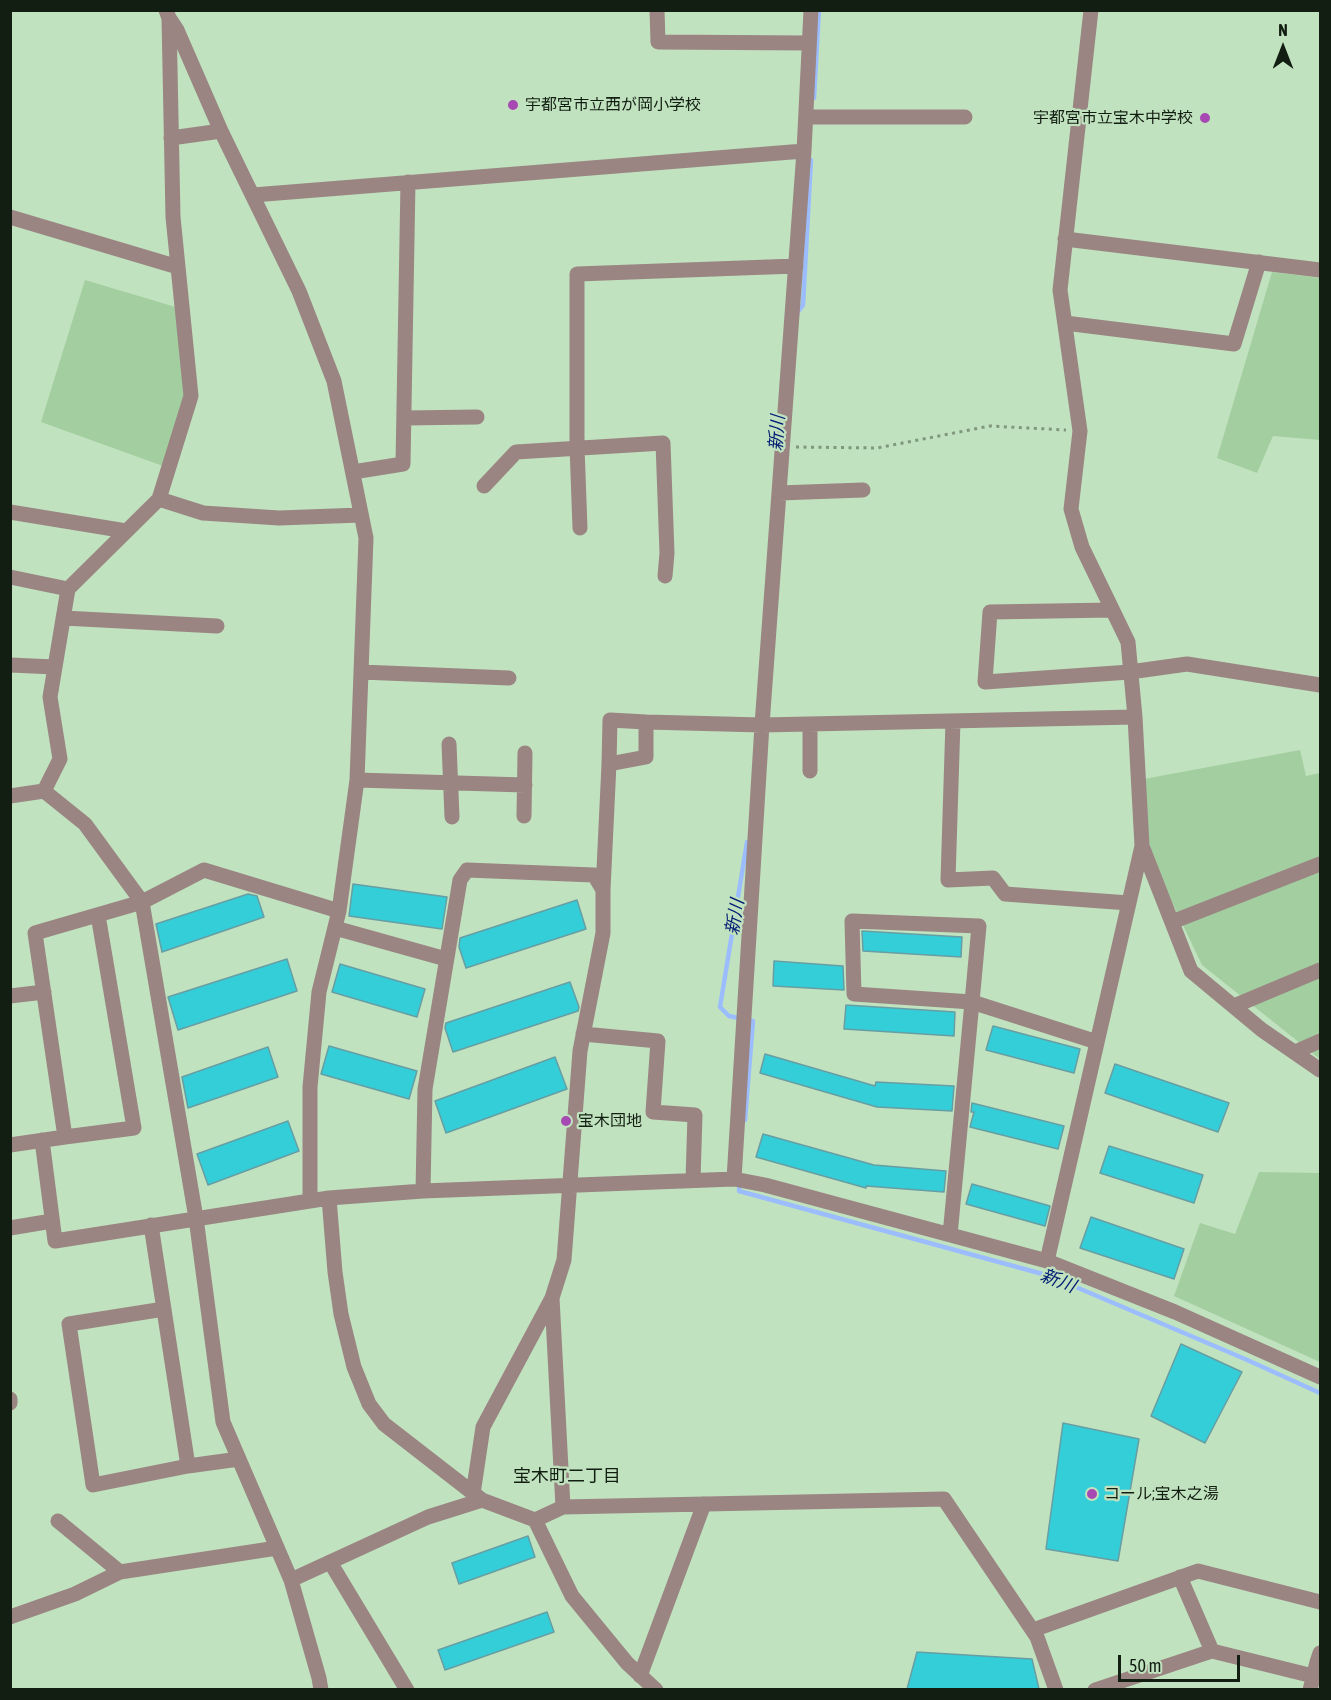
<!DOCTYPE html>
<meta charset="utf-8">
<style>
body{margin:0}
#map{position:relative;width:1331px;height:1700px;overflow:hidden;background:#c1e2bf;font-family:"Asap Condensed",sans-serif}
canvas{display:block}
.frame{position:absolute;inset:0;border:12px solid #121e12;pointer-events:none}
.north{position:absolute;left:1253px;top:18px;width:60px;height:60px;-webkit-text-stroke:4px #c1e2bf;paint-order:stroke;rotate:0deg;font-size:16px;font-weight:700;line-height:24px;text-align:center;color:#121e12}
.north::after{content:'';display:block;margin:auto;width:21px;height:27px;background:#121e12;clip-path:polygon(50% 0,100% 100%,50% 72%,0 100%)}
.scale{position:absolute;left:1118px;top:1655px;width:122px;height:27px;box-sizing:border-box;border:3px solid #121e12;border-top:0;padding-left:8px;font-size:18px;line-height:21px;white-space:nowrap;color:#121e12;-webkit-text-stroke:4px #c1e2bf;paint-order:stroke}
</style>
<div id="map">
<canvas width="1331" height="1700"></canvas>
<div class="frame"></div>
<div class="north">N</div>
<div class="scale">50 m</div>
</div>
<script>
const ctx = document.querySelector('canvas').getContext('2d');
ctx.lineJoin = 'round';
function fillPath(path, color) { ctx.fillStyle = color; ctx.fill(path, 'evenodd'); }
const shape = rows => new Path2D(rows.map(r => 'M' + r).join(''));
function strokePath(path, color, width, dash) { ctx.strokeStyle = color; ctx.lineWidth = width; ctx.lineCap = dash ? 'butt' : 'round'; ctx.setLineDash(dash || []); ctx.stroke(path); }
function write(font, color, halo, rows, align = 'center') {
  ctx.font = font + ' "Asap Condensed","Noto Sans JP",sans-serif'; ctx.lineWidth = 4.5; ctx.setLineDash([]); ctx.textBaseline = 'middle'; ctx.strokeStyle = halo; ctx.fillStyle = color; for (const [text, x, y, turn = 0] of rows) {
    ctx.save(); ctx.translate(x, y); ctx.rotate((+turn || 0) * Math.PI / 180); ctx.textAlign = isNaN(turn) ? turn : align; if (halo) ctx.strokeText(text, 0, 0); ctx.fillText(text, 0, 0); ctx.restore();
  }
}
const green = shape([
 [1272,272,1320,278,1320,440,1273,436,1257,473,1217,458],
 [85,280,179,308,185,392,163,466,41,422],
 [1300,750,1306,776,1320,773,1320,1059,1202,965,1148,852,1144,779],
 [1259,1172,1320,1173,1320,1362,1174,1296,1200,1223,1235,1234]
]);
const stream = shape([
 [814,98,819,10],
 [796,314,803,305,811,160],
 [745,1120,753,1021,729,1016,720,1007,747,842],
 [740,1182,739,1191,1050,1276,1245,1359,1320,1393]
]);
const building = shape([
 [353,884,447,897,442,929,349,916,353,884],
 [248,894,257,896,264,917,162,952,156,924,248,894],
 [577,900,586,929,466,968,459,947,460,938,577,900],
 [862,931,962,937,961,957,863,951,862,931],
 [287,959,297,991,178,1030,168,997,287,959],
 [774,961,843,966,844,990,773,986,774,961],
 [340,964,425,989,417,1017,332,992,340,964],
 [570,982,579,1007,578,1011,453,1052,445,1028,446,1023,570,982],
 [846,1005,955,1012,954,1036,844,1029,846,1005],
 [993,1026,1080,1049,1074,1073,986,1050,993,1026],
 [329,1046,417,1071,409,1099,321,1074,329,1046],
 [268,1047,278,1077,188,1108,182,1077,268,1047],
 [765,1054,875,1086,876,1082,954,1086,952,1111,877,1107,760,1073,765,1054],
 [555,1057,567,1089,446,1133,435,1101,555,1057],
 [1115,1064,1229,1103,1218,1132,1105,1093,1115,1064],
 [972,1103,1064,1126,1058,1149,970,1127,974,1112,971,1112,972,1103],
 [288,1121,299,1151,208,1185,197,1154,288,1121],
 [763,1134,874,1165,946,1171,944,1192,866,1186,866,1188,756,1157,763,1134],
 [1109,1146,1203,1175,1194,1203,1100,1173,1109,1146],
 [972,1184,1050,1206,1045,1226,966,1204,972,1184],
 [1091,1217,1184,1249,1174,1279,1080,1248,1091,1217],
 [1181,1344,1242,1372,1205,1443,1151,1416,1181,1344],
 [1063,1423,1139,1439,1118,1561,1046,1549,1063,1423],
 [528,1536,535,1557,459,1584,452,1563,528,1536],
 [547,1612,554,1632,445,1670,438,1650,547,1612],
 [917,1652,1032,1659,1039,1689,907,1689,917,1652]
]);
const path = shape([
 [796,447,877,448,990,426,1066,430]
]);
const minor = shape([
 [166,10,169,18,173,217,191,396,159,499,68,589,50,697,60,759,44,791,85,824,142,902,196,1218,223,1422,291,1580,319,1678,321,1690],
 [657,10,658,42,809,43],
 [169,18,177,30,221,131,299,291,334,381,366,538,357,780,339,911,319,992,310,1087,310,1201],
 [806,117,965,117],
 [171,138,221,131],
 [253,195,804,151],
 [10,217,178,267],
 [1065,239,1320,270],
 [1065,323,1234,344,1259,262],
 [404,418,477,417],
 [353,472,403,464,408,182],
 [484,486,516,452,663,443,667,553,665,576],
 [779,493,863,490],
 [159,499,203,513,279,518,361,515],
 [10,512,126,531],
 [580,528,577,447,577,274,796,266],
 [10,577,68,589],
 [1112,610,990,612,985,682,1130,672,1187,664,1320,685],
 [63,618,217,626],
 [10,665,55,667],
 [361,672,509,678],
 [953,721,948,880,993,878,1005,894,1129,903],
 [449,744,452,817],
 [609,764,610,720,646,722],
 [810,771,810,724],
 [357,780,525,785],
 [10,796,44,791],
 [524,816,525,753],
 [1142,846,1191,971,1262,1030,1320,1070],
 [603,890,609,764,646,757,646,722,762,725,1135,717],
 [1172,922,1320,864],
 [335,928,446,959],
 [10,996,44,992],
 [1234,1006,1320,970],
 [583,1034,658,1041,653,1112,695,1115,693,1180],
 [1295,1052,1320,1041],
 [65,1137,134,1128,98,915],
 [42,1140,55,1241,329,1198,423,1191,734,1179,765,1185,1047,1261,1175,1312,1320,1377],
 [10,1145,65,1137,35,933,142,902,204,870,339,911],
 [734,1179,762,725,804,151,811,10],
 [423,1191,425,1089,460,880,467,870,594,875,603,890,603,933,580,1051,564,1260,552,1298,483,1427,473,1494],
 [329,1198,335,1272,341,1314,354,1367,369,1404,384,1424,482,1500,535,1520,572,1596,627,1663,656,1690],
 [151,1225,188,1466,93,1485,69,1324,164,1309],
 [10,1228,52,1221],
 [950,1235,972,1002,979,926,852,921,854,994,972,1002,1097,1042],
 [1047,1261,1142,846,1135,717,1128,642,1082,547,1071,509,1080,431,1060,290,1091,10],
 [10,1399,10,1403],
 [188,1466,239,1459],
 [563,1507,944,1499,1037,1637,1056,1690],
 [535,1520,563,1507,552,1298],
 [58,1521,120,1572],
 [330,1562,407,1690],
 [1180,1577,1212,1651],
 [291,1580,428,1517,482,1500],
 [10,1617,75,1594,120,1572,277,1548],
 [1033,1630,1198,1571,1320,1602],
 [640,1676,704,1504],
 [1095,1690,1212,1651,1313,1676],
 [1310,1690,1317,1662,1320,1653]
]);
const markers = [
 [513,105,6,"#a749b3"],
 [1205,118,6,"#a749b3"],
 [566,1121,6,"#a749b3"],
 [1092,1494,6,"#a749b3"]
];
const poiNames = [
 ["宇都宮市立西が岡小学校",525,105],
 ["宇都宮市立宝木中学校",1193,118,"right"],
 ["宝木団地",578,1121],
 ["コール;宝木之湯",1104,1494]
];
const waterNames = [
 ["新川",777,433,-86],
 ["新川",735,917,-80],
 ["新川",1058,1281,21]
];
const neighbourhoodNames = [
 ["宝木町二丁目",567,1476]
];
fillPath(green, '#a3cea0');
strokePath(stream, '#9cbdfd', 4.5);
fillPath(building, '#34ced9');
strokePath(building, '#669ea3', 1.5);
strokePath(path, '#7e977d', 3, [3, 4.5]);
strokePath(minor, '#9a8583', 15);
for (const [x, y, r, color] of markers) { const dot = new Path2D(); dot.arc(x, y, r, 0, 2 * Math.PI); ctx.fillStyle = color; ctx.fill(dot); strokePath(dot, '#c1e2bf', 2); }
write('16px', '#121e12', '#c1e2bf', poiNames, 'left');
write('italic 18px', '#001c74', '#c1e2bf', waterNames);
write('18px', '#121e12', '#c1e2bf', neighbourhoodNames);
</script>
